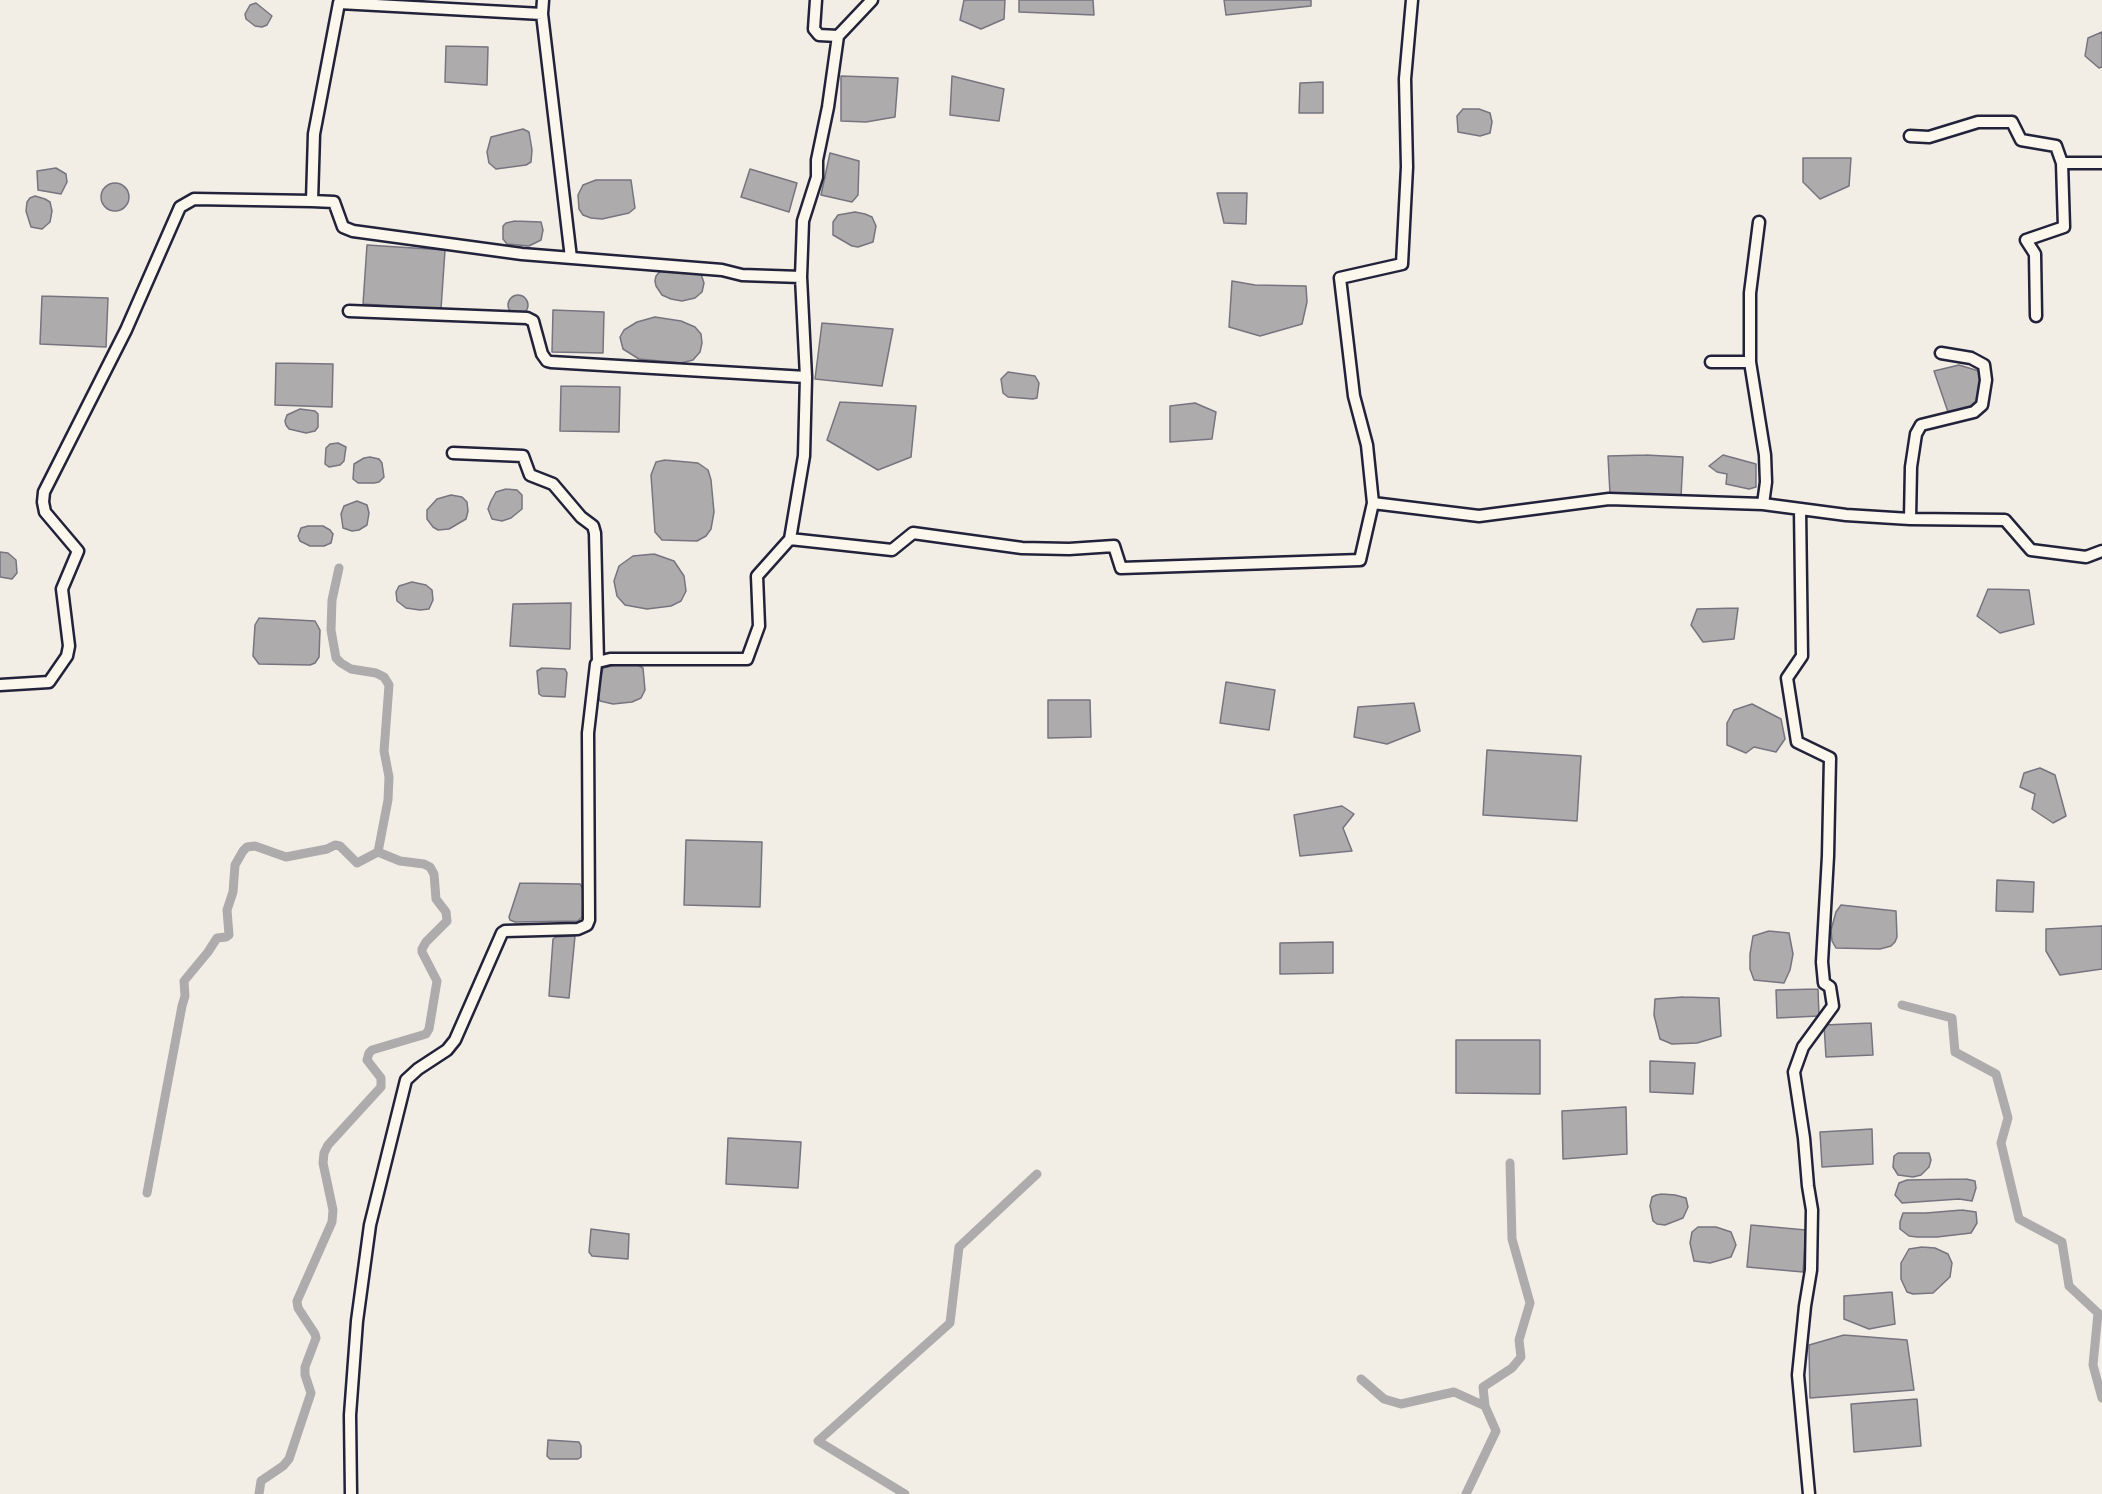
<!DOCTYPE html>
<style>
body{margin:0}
canvas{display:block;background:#f2eee5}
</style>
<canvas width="2102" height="1494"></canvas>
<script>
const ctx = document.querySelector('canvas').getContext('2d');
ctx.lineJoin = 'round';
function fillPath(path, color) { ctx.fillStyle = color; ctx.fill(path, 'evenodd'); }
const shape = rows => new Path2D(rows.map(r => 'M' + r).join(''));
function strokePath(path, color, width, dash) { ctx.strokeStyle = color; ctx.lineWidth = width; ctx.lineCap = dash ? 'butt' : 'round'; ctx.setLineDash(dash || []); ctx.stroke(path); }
const water = shape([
 [964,0,1005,0,1004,19,981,29,960,20,964,0],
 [1019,0,1093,0,1094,15,1019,12,1019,0],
 [1224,0,1311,0,1311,6,1226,15,1224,0],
 [256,3,272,16,267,25,262,27,255,26,246,19,245,14,250,5,256,3],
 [2102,32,2102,67,2099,68,2085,56,2088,38,2102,32],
 [446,46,488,47,487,85,445,82,446,46],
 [841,76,898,78,895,117,866,122,841,121,841,76],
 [952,76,1004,89,999,121,950,115,952,76],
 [1323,82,1323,113,1299,113,1300,83,1323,82],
 [1463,109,1479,109,1490,113,1492,122,1490,133,1480,136,1458,132,1457,116,1463,109],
 [523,129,529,132,532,150,531,162,526,165,496,169,489,163,487,152,491,137,523,129],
 [830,153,859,161,858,195,852,202,821,195,830,153],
 [1803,158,1851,158,1849,186,1820,199,1803,182,1803,158],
 [56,168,66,174,67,182,61,194,38,190,37,171,56,168],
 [750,169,797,183,789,212,741,197,750,169],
 [596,180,631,180,635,208,629,213,602,219,591,218,583,215,579,209,578,195,583,185,596,180],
 '101 197a14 14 0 1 1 28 0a14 14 0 1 1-28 0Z',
 [1217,193,1247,193,1246,224,1224,223,1217,193],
 [35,196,45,199,50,202,52,211,50,222,42,229,31,227,26,211,27,202,30,198,35,196],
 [855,212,865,214,872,217,876,226,873,242,858,247,852,246,833,235,833,222,838,215,855,212],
 [515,221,541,222,543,230,541,240,529,246,507,244,503,239,503,226,506,223,515,221],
 [367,245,445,250,441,309,363,304,367,245],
 [663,268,701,274,704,283,702,292,695,298,682,301,671,299,662,295,656,286,655,281,656,276,663,268],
 [1232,281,1255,285,1306,286,1307,302,1302,324,1260,336,1229,327,1232,281],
 '508 305a10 10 0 1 1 20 0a10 10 0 1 1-20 0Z',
 [42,296,108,298,106,347,40,344,42,296],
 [553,310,604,312,603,353,552,352,553,310],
 [655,317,681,321,695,327,701,334,702,343,700,352,693,360,681,363,639,359,623,349,620,337,624,330,637,322,655,317],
 [822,323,893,329,882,386,815,379,822,323],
 [276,363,333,364,332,407,275,405,276,363],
 [1959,365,1982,372,1978,406,1948,412,1934,371,1959,365],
 [1008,372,1035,376,1039,383,1037,398,1033,399,1008,397,1003,393,1001,379,1008,372],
 [561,386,620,387,619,432,560,431,561,386],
 [840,402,916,406,911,457,878,470,827,440,840,402],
 [1195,403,1216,412,1212,439,1170,442,1170,406,1195,403],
 [300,409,315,411,318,414,318,427,315,431,306,433,289,429,286,425,285,421,287,415,300,409],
 [338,443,346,447,344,461,340,465,329,467,325,464,326,448,330,444,338,443],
 [1646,455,1683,457,1681,497,1610,494,1608,456,1646,455],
 [1723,455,1756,464,1756,487,1749,489,1726,484,1727,474,1717,472,1709,466,1723,455],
 [370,457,379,459,382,463,384,477,379,482,374,483,358,483,353,479,354,464,364,458,370,457],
 [665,460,698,463,708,470,711,480,714,512,711,529,706,536,697,541,662,540,655,532,651,475,656,462,665,460],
 [506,489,517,490,522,495,522,509,511,518,502,521,492,519,488,509,491,501,496,492,506,489],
 [451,495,462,497,467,502,468,511,466,519,449,529,438,530,433,527,427,519,427,510,437,499,451,495],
 [357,501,367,505,369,513,367,525,359,530,352,531,343,528,341,514,344,506,357,501],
 [308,526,323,526,330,530,333,534,331,543,324,546,310,546,300,541,298,536,301,528,308,526],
 [0,552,8,553,16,560,17,573,12,579,0,577,0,552],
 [654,554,674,561,684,576,686,591,681,601,671,606,647,609,625,605,617,596,614,581,619,566,633,556,654,554],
 [412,582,426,585,432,590,433,600,429,609,420,610,406,608,397,601,396,592,399,586,412,582],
 [1988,589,2029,590,2034,624,2000,633,1977,616,1988,589],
 [571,603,570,649,510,646,513,604,571,603],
 [1738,608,1734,639,1703,642,1691,625,1697,609,1738,608],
 [259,618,315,621,320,630,319,657,315,663,310,665,259,664,253,656,255,625,259,618],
 [621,664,636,664,643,668,645,690,641,698,632,702,613,704,600,701,597,693,603,668,621,664],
 [542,668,565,669,567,673,565,697,542,696,539,694,537,671,542,668],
 [1226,682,1275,690,1269,730,1220,723,1226,682],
 [1048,700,1090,700,1091,737,1048,738,1048,700],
 [1414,703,1420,731,1387,744,1354,737,1358,707,1414,703],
 [1752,704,1781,719,1785,739,1776,752,1754,747,1746,753,1727,745,1727,723,1734,710,1752,704],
 [1487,750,1581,756,1577,821,1483,815,1487,750],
 [2040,768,2055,775,2066,816,2053,823,2032,809,2035,794,2020,787,2024,773,2040,768],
 [1342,806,1354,814,1343,828,1352,851,1300,856,1294,815,1342,806],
 [686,840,762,842,760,907,684,905,686,840],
 [1997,880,2034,882,2033,912,1996,911,1997,880],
 [520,883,580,884,584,890,582,917,578,921,515,922,510,920,509,917,520,883],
 [1841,905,1896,911,1897,937,1895,942,1891,946,1880,949,1836,948,1832,941,1831,930,1836,912,1841,905],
 [2102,926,2102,969,2060,975,2046,951,2046,929,2102,926],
 [1769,931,1789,933,1793,954,1790,970,1784,983,1754,980,1750,969,1750,954,1753,936,1769,931],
 [575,936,569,998,549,996,553,939,556,937,575,936],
 [1333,942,1333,973,1280,974,1280,943,1333,942],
 [1818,989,1819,1016,1777,1018,1776,990,1818,989],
 [1683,997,1719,998,1721,1036,1697,1043,1672,1044,1660,1039,1654,1015,1655,999,1683,997],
 [1871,1023,1873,1055,1826,1057,1824,1025,1871,1023],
 [1456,1040,1540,1040,1540,1094,1456,1093,1456,1040],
 [1650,1061,1695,1063,1693,1094,1650,1092,1650,1061],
 [1626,1107,1627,1154,1563,1159,1562,1111,1626,1107],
 [1872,1129,1873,1164,1822,1167,1820,1132,1872,1129],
 [728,1138,801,1142,798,1188,726,1184,728,1138],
 [1898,1153,1929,1153,1931,1160,1929,1167,1921,1175,1913,1177,1898,1175,1893,1167,1894,1156,1898,1153],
 [1966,1179,1975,1181,1976,1188,1972,1201,1959,1199,1902,1203,1895,1195,1899,1183,1907,1180,1966,1179],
 [1662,1194,1675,1195,1686,1198,1688,1207,1683,1218,1665,1225,1657,1224,1653,1221,1650,1206,1652,1197,1656,1195,1662,1194],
 [1962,1210,1976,1212,1977,1223,1971,1233,1937,1237,1917,1237,1909,1236,1900,1229,1900,1222,1903,1213,1926,1213,1962,1210],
 [1751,1225,1806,1230,1803,1272,1747,1267,1751,1225],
 [1698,1227,1716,1227,1731,1232,1736,1245,1731,1257,1710,1263,1694,1261,1690,1243,1692,1232,1698,1227],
 [591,1229,629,1234,628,1259,592,1256,589,1252,591,1229],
 [1922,1247,1935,1248,1948,1254,1952,1263,1950,1277,1933,1293,1913,1294,1907,1292,1901,1279,1901,1263,1909,1249,1922,1247],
 [1892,1292,1895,1324,1869,1329,1844,1319,1844,1296,1892,1292],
 [1844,1335,1907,1340,1914,1390,1810,1398,1809,1345,1844,1335],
 [1917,1399,1921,1446,1854,1452,1851,1404,1917,1399],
 [548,1440,579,1442,581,1446,581,1457,578,1459,550,1459,547,1456,548,1440]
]);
const canal = shape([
 [1902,1005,1952,1018,1955,1052,1996,1074,2008,1118,2001,1143,2019,1219,2062,1242,2069,1286,2098,1313,2093,1365,2102,1398],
 [147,1193,182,1006,185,996,184,981,208,952,217,938,226,937,229,935,227,910,233,892,235,865,243,851,247,847,255,846,286,857,327,849,335,845,340,846,357,863,378,852],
 [1361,1379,1384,1399,1401,1404,1454,1392,1485,1406],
 [259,1494,261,1481,283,1466,289,1459,311,1393,305,1375,305,1367,316,1338,315,1334,298,1308,297,1301,332,1222,333,1210,323,1163,324,1153,328,1145,381,1087,381,1078,367,1060,369,1053,372,1050,426,1034,429,1029,437,981,422,952,422,949,426,942,447,921,446,912,436,899,434,874,430,867,424,864,400,861,378,852,388,800,389,777,384,751,389,685,384,677,376,673,351,669,341,663,336,658,331,630,332,600,339,568],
 [905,1494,818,1441,950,1323,959,1247,1037,1174],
 [1466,1494,1496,1431,1485,1406,1483,1387,1512,1368,1521,1357,1519,1340,1530,1303,1512,1239,1510,1163]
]);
const minor = shape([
 [543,0,542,14,571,258],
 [816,0,814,29,819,35,838,36],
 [542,14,339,3,314,134,312,201,334,202,343,227,353,231,522,254,722,270,742,275,801,277],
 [1910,136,1929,137,1978,122,2012,122,2021,140,2056,146,2062,163,2102,163],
 [1759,222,1750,293,1750,362,1765,455,1766,482,1763,504],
 [349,311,527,318,533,321,542,354,547,361,551,362,806,377],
 [2036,316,2035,254,2026,240,2064,227,2062,163],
 [1711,362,1750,362],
 [453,453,523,456,530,475,553,484,581,517,593,526,595,533,598,662],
 [1373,503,1367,445,1354,396,1340,278,1402,264,1407,167,1405,79,1412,0],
 [1800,509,1802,656,1787,678,1797,742,1830,758,1828,856,1822,962,1824,983,1830,987,1833,1006,1803,1047,1794,1072,1804,1138,1808,1186,1812,1210,1811,1270,1805,1306,1798,1375,1809,1494],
 [1910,519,1911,467,1916,434,1921,425,1974,412,1982,405,1986,380,1984,365,1971,358,1941,353],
 [790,539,804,456,806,377,801,277,803,221,817,177,817,160,828,107,838,36,872,0],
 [0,685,49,682,67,656,69,646,62,589,78,551,45,512,43,502,44,492,126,330,180,207,194,199,312,201],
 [351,1494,350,1415,357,1321,370,1225,406,1080,418,1069,447,1050,455,1040,502,933,505,931,578,929,587,925,589,920,588,733,596,664,598,662,610,659,747,659,759,626,757,576,790,539,892,550,913,533,1022,548,1069,549,1114,546,1121,568,1360,560,1373,503,1479,516,1609,499,1763,504,1846,515,1910,519,2005,520,2031,550,2086,557,2102,551]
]);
fillPath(water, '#aeabad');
strokePath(water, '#76747f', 1.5);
strokePath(canal, '#aeabad', 9);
strokePath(minor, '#22223b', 15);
strokePath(minor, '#fbf7ec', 10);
</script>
